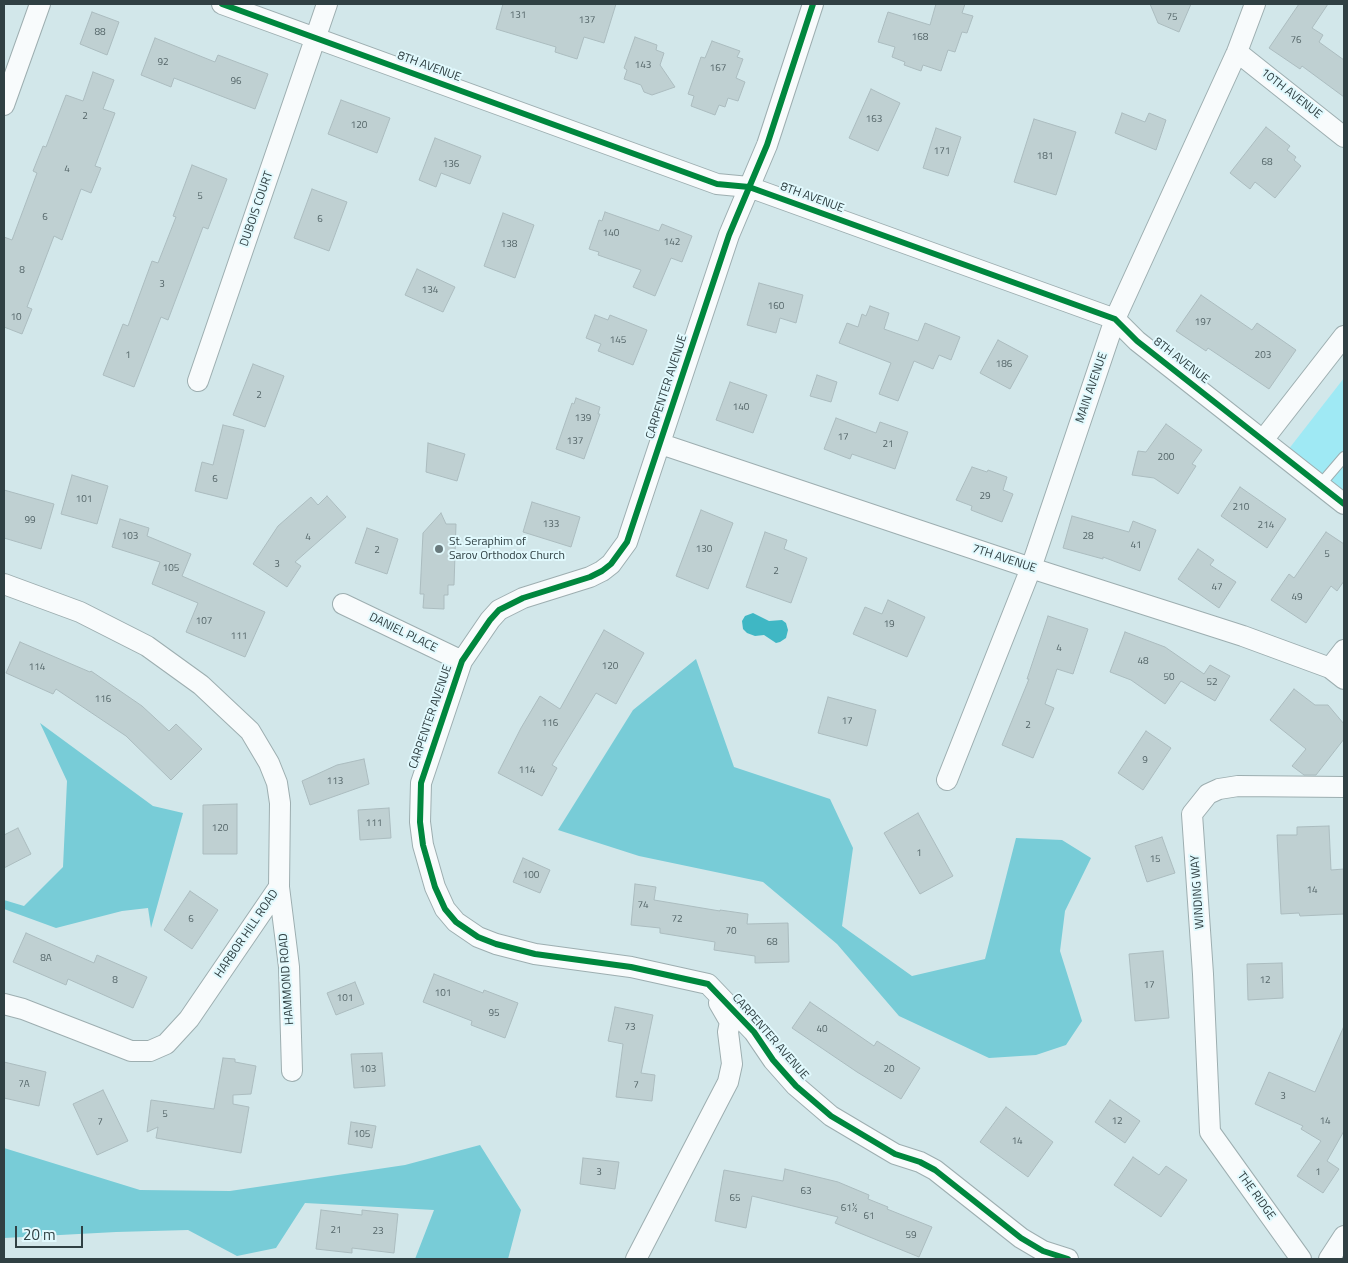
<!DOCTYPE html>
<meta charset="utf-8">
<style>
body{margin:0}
#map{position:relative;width:1348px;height:1263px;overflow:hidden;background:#d2e7ea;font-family:"Titillium Web",sans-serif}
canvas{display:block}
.frame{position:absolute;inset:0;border:5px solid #304043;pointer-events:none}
.scale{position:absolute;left:15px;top:1226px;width:68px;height:22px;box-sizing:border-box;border:2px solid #304043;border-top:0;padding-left:6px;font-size:15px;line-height:18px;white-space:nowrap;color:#304043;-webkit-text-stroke:4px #e1f9fd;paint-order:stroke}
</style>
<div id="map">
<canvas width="1348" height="1263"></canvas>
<div class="frame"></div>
<div class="scale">20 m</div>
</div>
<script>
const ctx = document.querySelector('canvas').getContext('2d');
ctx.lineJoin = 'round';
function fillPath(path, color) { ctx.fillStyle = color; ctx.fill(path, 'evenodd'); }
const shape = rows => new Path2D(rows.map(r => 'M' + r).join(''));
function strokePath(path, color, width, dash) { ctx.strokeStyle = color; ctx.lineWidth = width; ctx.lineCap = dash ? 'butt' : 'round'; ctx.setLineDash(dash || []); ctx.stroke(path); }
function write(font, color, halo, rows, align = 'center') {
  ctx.font = font + ' "Titillium Web",sans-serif'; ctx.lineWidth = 4; ctx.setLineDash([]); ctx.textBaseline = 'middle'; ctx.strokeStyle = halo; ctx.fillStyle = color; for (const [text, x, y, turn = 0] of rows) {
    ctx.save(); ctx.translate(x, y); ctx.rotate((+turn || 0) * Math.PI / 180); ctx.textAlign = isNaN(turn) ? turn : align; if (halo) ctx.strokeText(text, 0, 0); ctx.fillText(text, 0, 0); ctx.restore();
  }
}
const green = shape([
 [1344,378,1344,493,1288,450]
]);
const forest = shape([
 [696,659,734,767,830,799,853,848,842,926,912,976,985,959,1016,838,1062,840,1091,858,1065,911,1060,951,1082,1021,1066,1045,1036,1055,989,1058,899,1016,837,944,763,882,639,856,558,830,633,710],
 [40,723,153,806,183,813,151,928,148,908,122,911,56,928,4,909,4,900,24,906,63,867,67,781],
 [480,1145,521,1210,508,1259,415,1259,434,1210,305,1203,276,1248,237,1256,188,1230,116,1232,4,1238,4,1148,140,1190,230,1191,405,1165]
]);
const water = shape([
 [753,613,769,621,782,620,786,623,788,630,786,638,780,642,776,643,764,635,755,636,747,633,743,629,742,621,745,616]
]);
const building = shape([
 [503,4,616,4,604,43,584,37,577,59,555,52,556,47,496,29,503,4],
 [936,4,965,4,962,13,973,16,967,33,962,32,955,52,948,50,941,71,923,65,921,71,904,65,905,62,892,57,895,47,878,42,888,12,930,25,936,4],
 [1150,4,1191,4,1179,32,1158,23,1150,4],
 [1299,4,1328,4,1312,28,1323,35,1319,42,1344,60,1344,97,1302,66,1300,69,1269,48,1299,4],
 [92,12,119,22,107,55,80,44,92,12],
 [635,37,657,45,656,50,664,53,660,65,675,87,652,95,644,92,641,85,624,79,627,70,624,68,635,37],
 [155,38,215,62,218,55,268,74,255,109,174,78,171,87,141,75,155,38],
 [712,41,740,51,737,57,743,59,736,78,745,82,738,101,728,98,725,107,719,105,715,115,691,106,694,96,688,94,701,57,705,58,712,41],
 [93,72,114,80,103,109,115,113,95,166,101,168,91,193,81,189,62,240,54,236,27,307,32,309,22,334,4,327,4,237,12,240,37,173,33,171,43,146,46,147,66,95,83,101,93,72],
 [871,89,900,103,878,151,849,138,871,89],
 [341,100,390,118,377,153,328,134,341,100],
 [1122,113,1145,122,1149,113,1166,120,1156,150,1115,133,1122,113],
 [1034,119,1076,132,1056,195,1014,182,1034,119],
 [1266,127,1290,146,1287,150,1296,157,1294,160,1301,166,1275,198,1255,182,1250,189,1230,173,1266,127],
 [936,128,961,137,948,176,923,168,936,128],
 [435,138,481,156,470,184,441,173,436,187,419,180,435,138],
 [192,165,227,179,208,229,203,227,168,320,161,317,134,387,103,375,123,324,128,326,152,261,158,263,176,217,173,216,192,165],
 [312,189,347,202,329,251,294,238,312,189],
 [605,212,659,231,662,224,692,236,682,262,671,258,655,296,633,287,641,270,598,255,599,252,589,249,599,220,602,221,605,212],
 [503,213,534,225,515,278,484,266,503,213],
 [417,269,455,287,443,312,405,295,417,269],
 [759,283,803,295,796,323,780,318,776,333,747,325,759,283],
 [1201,295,1252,330,1257,323,1296,350,1269,389,1208,348,1206,351,1176,331,1201,295],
 [870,306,889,313,884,329,918,341,925,323,960,337,951,360,939,355,933,369,914,361,898,401,879,394,891,363,839,343,847,323,858,327,862,314,866,316,870,306],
 [595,315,608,320,610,315,647,330,633,365,598,351,601,344,586,338,595,315],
 [998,340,1028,356,1010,389,980,373,998,340],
 [253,364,284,376,265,427,233,415,253,364],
 [817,375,837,382,831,402,810,396,817,375],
 [730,382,767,395,753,433,716,420,730,382],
 [576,398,600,407,598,414,600,414,584,459,556,449,572,403,574,404,576,398],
 [836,418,876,433,880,422,908,432,895,469,852,454,850,459,824,449,836,418],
 [1166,424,1202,450,1192,464,1196,466,1178,494,1154,478,1132,475,1138,451,1146,452,1166,424],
 [223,425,244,430,227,499,195,491,202,462,213,465,223,425],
 [428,443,465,454,457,481,426,472,428,443],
 [972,467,987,472,988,470,1007,477,1003,490,1013,494,1002,522,971,510,972,506,956,500,972,467],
 [72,475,108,486,97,524,61,514,72,475],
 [1240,487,1286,519,1267,548,1221,516,1240,487],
 [4,490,54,504,41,549,4,538,4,490],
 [327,496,346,517,295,562,301,566,287,587,253,564,278,526,311,497,318,505,327,496],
 [532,502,580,517,571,547,523,532,532,502],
 [701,510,733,523,708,589,676,576,701,510],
 [441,513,446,524,456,524,454,585,448,585,448,595,444,595,444,609,423,608,424,594,420,594,423,533,441,513],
 [1072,516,1129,532,1133,521,1156,530,1140,571,1103,557,1103,559,1063,548,1072,516],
 [120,519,149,528,147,536,191,554,182,576,265,612,245,657,186,632,198,603,152,584,160,562,112,547,120,519],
 [367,528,398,539,387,574,355,563,367,528],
 [765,532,787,540,784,549,807,558,791,603,746,587,765,532],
 [1326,532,1344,544,1344,581,1337,591,1331,586,1306,623,1271,600,1289,574,1294,578,1326,532],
 [1198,549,1214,560,1210,565,1236,582,1219,608,1178,579,1198,549],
 [888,600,925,617,907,657,853,634,865,607,882,614,888,600],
 [1048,616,1088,629,1073,674,1057,669,1045,704,1054,708,1033,758,1002,745,1029,679,1027,679,1048,616],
 [604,630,644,653,616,704,596,693,552,765,557,768,542,796,498,773,521,728,540,696,560,709,604,630],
 [1125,632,1165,647,1204,674,1210,665,1230,676,1215,701,1181,681,1165,704,1131,680,1110,672,1125,632],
 [20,642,90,672,91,671,142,706,169,731,176,724,202,749,171,780,126,736,56,689,53,694,6,673,20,642],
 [1294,689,1315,705,1328,705,1344,724,1344,739,1316,775,1304,775,1292,766,1306,749,1270,720,1294,689],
 [828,697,876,710,867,746,818,733,828,697],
 [1146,731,1171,748,1143,790,1118,773,1146,731],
 [364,759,369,784,310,805,302,781,337,765,364,759],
 [237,804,237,854,203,854,203,805,237,804],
 [389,808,391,838,360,840,358,810,389,808],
 [918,813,953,876,920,894,884,833,918,813],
 [1329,826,1331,870,1344,869,1344,914,1300,916,1299,913,1281,914,1277,835,1297,835,1297,827,1329,826],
 [18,828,31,854,4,868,4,835,18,828],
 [1162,837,1175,873,1147,882,1135,846,1162,837],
 [523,858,550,870,540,893,513,882,523,858],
 [635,884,656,887,654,900,720,911,720,910,748,914,747,924,788,923,789,962,755,963,755,956,714,950,715,942,660,933,660,928,631,925,635,884],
 [190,891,218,910,192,949,164,930,190,891],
 [26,933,94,963,97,955,147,977,133,1008,68,979,66,985,13,962,26,933],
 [1163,951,1169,1018,1135,1021,1129,954,1163,951],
 [1282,963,1283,998,1248,1000,1247,964,1282,963],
 [434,974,483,993,484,990,518,1003,505,1038,471,1025,472,1021,423,1002,434,974],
 [355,982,364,1004,336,1015,327,993,355,982],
 [810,1002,874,1046,877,1041,920,1068,901,1099,857,1072,792,1028,810,1002],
 [615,1007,653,1015,641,1073,655,1075,652,1101,616,1097,623,1044,608,1041,615,1007],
 [1344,1026,1344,1131,1327,1161,1339,1169,1323,1193,1297,1176,1321,1141,1301,1129,1303,1126,1255,1104,1269,1072,1315,1092,1344,1026],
 [382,1053,385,1086,354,1088,351,1054,382,1053],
 [223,1058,235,1059,235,1062,256,1066,251,1094,233,1095,233,1104,249,1107,241,1153,156,1138,158,1127,147,1132,151,1100,214,1109,223,1058],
 [4,1062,46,1072,39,1106,4,1098,4,1062],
 [103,1090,128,1141,97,1155,73,1104,103,1090],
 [1110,1100,1140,1121,1125,1143,1095,1122,1110,1100],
 [1006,1107,1053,1142,1028,1177,980,1142,1006,1107],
 [351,1122,376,1126,372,1148,348,1144,351,1122],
 [1133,1157,1159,1175,1166,1166,1187,1180,1161,1217,1114,1185,1133,1157],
 [583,1158,619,1162,615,1189,580,1184,583,1158],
 [785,1169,838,1182,869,1195,868,1199,888,1207,887,1209,932,1227,919,1257,835,1223,838,1217,752,1196,746,1228,715,1221,724,1170,783,1181,785,1169],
 [321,1210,362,1215,362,1210,398,1214,394,1253,352,1248,352,1253,316,1249,321,1210]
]);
const service = shape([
 [1320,485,1344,457]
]);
const minor = shape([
 [222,4,717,184,749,187,1115,319,1137,341,1344,504],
 [813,4,767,145,729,235,627,542,611,564,602,571,590,577,523,598,499,610,490,620,462,661,421,783,420,822,423,845,435,887,445,909,456,922,478,937,496,944,535,954,631,967,708,984,754,1032,773,1060,796,1086,831,1116,895,1154,920,1162,935,1170,1021,1238,1043,1251,1068,1259],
 [1237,52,1344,137],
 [4,105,40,4],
 [198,381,327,4],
 [1263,440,1344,336],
 [661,444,1031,568,1243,636,1330,668,1344,679],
 [4,584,80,612,147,646,201,685,250,731,269,763,277,783,280,803,279,887,189,1019,166,1044,150,1051,131,1051,23,1009,4,1004],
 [343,604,462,661],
 [1330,668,1344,650],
 [947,780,1031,568,1115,319,1237,52,1255,4],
 [279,887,289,967,292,1071],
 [636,1259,728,1082,732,1064,728,1032,730,1022,719,1003],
 [1301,1259,1210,1132,1203,974,1192,814,1208,794,1219,789,1238,786,1344,787],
 [1329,1259,1344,1236]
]);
const cycleway = shape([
 [222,4,717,184,749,187,1115,319,1137,341,1344,504],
 [813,4,767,145,729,235,627,542,611,564,602,571,590,577,523,598,499,610,490,620,462,661,421,783,420,822,423,845,435,887,445,909,456,922,478,937,496,944,535,954,631,967,708,984,754,1032,773,1060,796,1086,831,1116,895,1154,920,1162,935,1170,1021,1238,1043,1251,1068,1259]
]);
const markers = [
 [439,549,5,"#697a7d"]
];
const numberNames = [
 ["131",518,16],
 ["75",1172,18],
 ["137",587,21],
 ["88",100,33],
 ["168",920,38],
 ["76",1296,41],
 ["92",163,63],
 ["143",643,66],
 ["167",718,69],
 ["96",236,82],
 ["2",85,117],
 ["163",874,120],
 ["120",359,126],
 ["171",942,152],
 ["181",1045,157],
 ["68",1267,163],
 ["136",451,165],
 ["4",67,170],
 ["5",200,197],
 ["6",45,218],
 ["6",320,220],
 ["140",611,234],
 ["142",672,243],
 ["138",509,245],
 ["8",22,271],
 ["3",162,285],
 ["134",430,291],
 ["160",776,307],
 ["10",16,318],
 ["197",1203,323],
 ["145",618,341],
 ["1",128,356],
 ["203",1263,356],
 ["186",1004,365],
 ["2",259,396],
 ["140",741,408],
 ["139",583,419],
 ["17",843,438],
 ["137",575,442],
 ["21",888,445],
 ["200",1166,458],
 ["6",215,480],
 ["29",985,497],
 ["101",84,500],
 ["210",1241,508],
 ["99",30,521],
 ["133",551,525],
 ["214",1266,526],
 ["103",130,537],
 ["28",1088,537],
 ["4",308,538],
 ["41",1136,546],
 ["130",704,550],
 ["2",377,551],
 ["5",1327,555],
 ["3",277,565],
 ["105",171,569],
 ["2",776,572],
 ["47",1217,588],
 ["49",1297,598],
 ["107",204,622],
 ["19",889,625],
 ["111",239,637],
 ["4",1059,649],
 ["48",1143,662],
 ["120",610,667],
 ["114",37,668],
 ["50",1169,678],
 ["52",1212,683],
 ["116",103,700],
 ["17",847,722],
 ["116",550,724],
 ["2",1028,726],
 ["9",1145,761],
 ["114",527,771],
 ["113",335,782],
 ["111",374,824],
 ["120",220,829],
 ["1",919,854],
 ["15",1155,860],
 ["100",531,876],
 ["14",1312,891],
 ["74",643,906],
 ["6",191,920],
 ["72",677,920],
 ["70",731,932],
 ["68",772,943],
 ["8A",46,959],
 ["8",115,981],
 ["12",1265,981],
 ["17",1149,986],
 ["101",443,994],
 ["101",345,999],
 ["95",494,1014],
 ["73",630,1028],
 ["40",822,1030],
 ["103",368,1070],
 ["20",889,1070],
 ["7A",24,1085],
 ["7",636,1086],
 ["3",1283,1097],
 ["5",165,1115],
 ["12",1117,1122],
 ["14",1325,1122],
 ["7",100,1123],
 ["105",362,1135],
 ["14",1017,1142],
 ["3",599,1173],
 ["1",1318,1173],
 ["63",806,1192],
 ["65",735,1199],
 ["61½",849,1209],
 ["61",869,1217],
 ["21",336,1231],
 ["23",378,1232],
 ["59",911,1236]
];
const streetNames = [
 ["8TH AVENUE",429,67,20],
 ["10TH AVENUE",1291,94,38],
 ["8TH AVENUE",812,198,20],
 ["DUBOIS COURT",257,209,-71],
 ["8TH AVENUE",1181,361,38],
 ["CARPENTER AVENUE",667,387,-72],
 ["MAIN AVENUE",1092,388,-71],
 ["7TH AVENUE",1004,559,18],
 ["DANIEL PLACE",403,633,26],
 ["CARPENTER AVENUE",431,717,-71],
 ["WINDING WAY",1198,892,-94],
 ["HARBOR HILL ROAD",247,934,-56],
 ["HAMMOND ROAD",287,979,-94],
 ["CARPENTER AVENUE",770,1037,49],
 ["THE RIDGE",1256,1196,54]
];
const poiNames = [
 ["St. Seraphim of",449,542],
 ["Sarov Orthodox Church",449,556]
];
fillPath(green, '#9fe9f4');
fillPath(forest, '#78ccd7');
fillPath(water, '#3fb7c4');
fillPath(building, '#bfd0d2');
strokePath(building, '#abbcbf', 1);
strokePath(service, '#9daeb0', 12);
strokePath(minor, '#9daeb0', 22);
strokePath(service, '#f8fbfc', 10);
strokePath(minor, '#f8fbfc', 20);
strokePath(cycleway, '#00873e', 6);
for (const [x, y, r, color] of markers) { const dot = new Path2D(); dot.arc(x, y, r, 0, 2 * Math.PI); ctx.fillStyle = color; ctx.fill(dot); strokePath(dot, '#e1f9fd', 2); }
write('10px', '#546568', null, numberNames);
write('12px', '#304043', '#e1f9fd', streetNames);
write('12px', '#304043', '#e1f9fd', poiNames, 'left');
</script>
